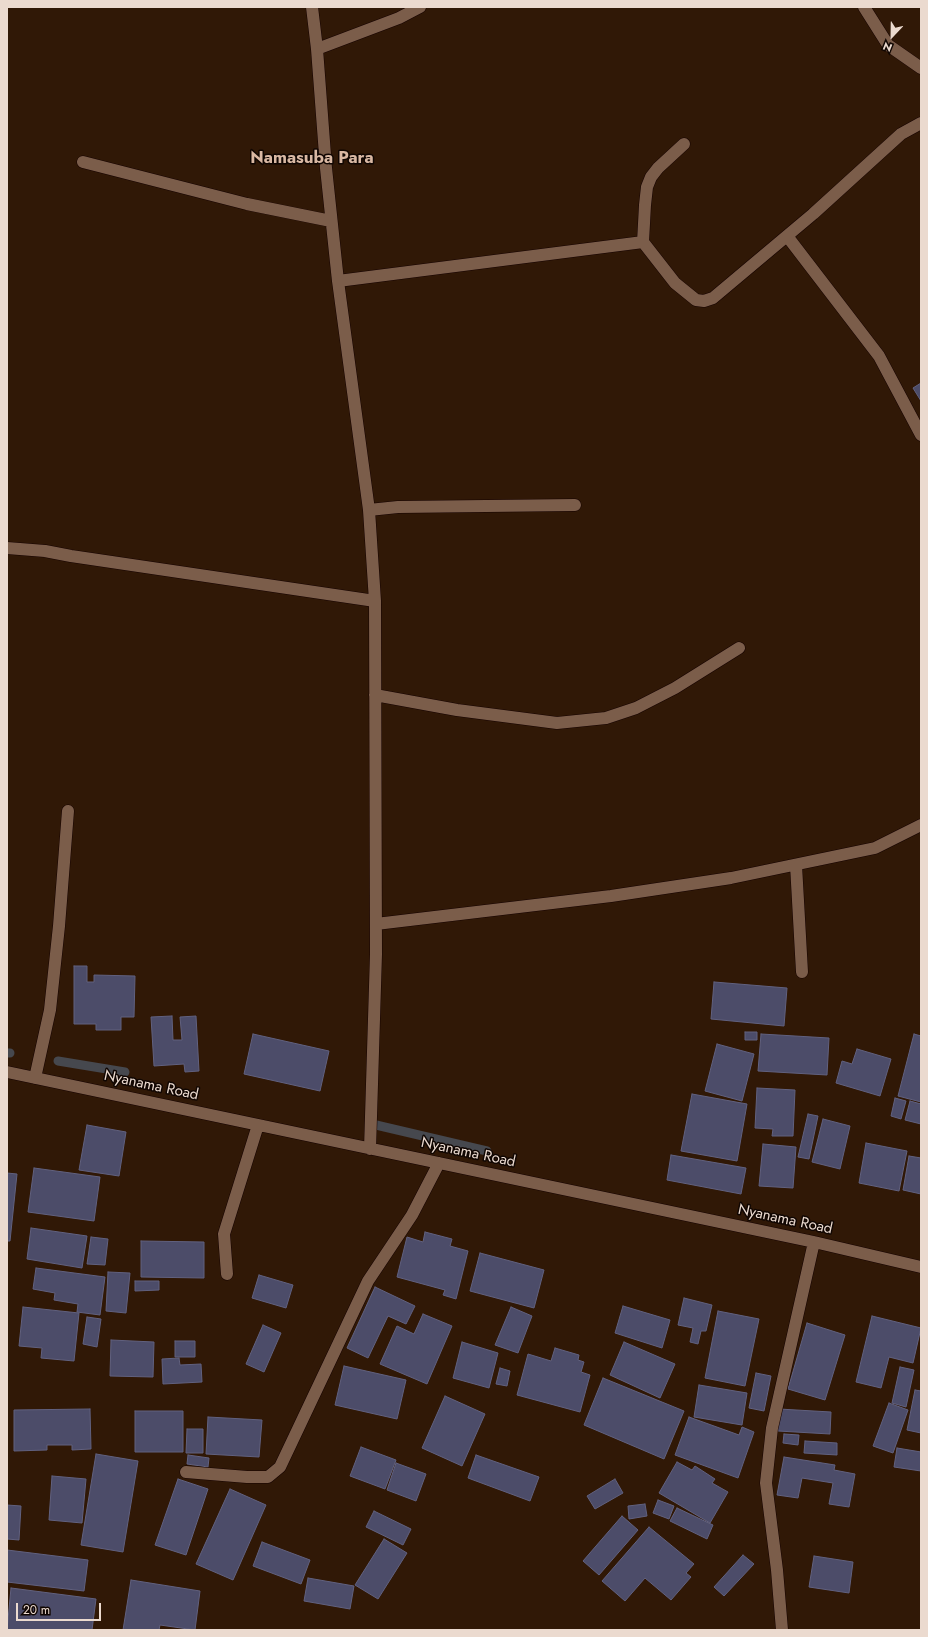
<!DOCTYPE html>
<style>
body{margin:0}
#map{position:relative;width:928px;height:1637px;overflow:hidden;background:#301806;font-family:Jost,sans-serif}
canvas{display:block}
.frame{position:absolute;inset:0;border:8px solid #ebdacf;pointer-events:none}
.north{position:absolute;left:872px;top:16px;width:40px;height:40px;-webkit-text-stroke:3px #100602;paint-order:stroke;rotate:202deg;font-size:11px;font-weight:700;line-height:16px;text-align:center;color:#ebdacf}
.north::after{content:'';display:block;margin:auto;width:14px;height:18px;background:#ebdacf;clip-path:polygon(50% 0,100% 100%,50% 72%,0 100%)}
.scale{position:absolute;left:16px;top:1603px;width:85px;height:18px;box-sizing:border-box;border:2px solid #ebdacf;border-top:0;padding-left:5px;font-size:12px;line-height:14px;white-space:nowrap;color:#ebdacf;-webkit-text-stroke:3px #100602;paint-order:stroke}
</style>
<div id="map">
<canvas width="928" height="1637"></canvas>
<div class="frame"></div>
<div class="north">N</div>
<div class="scale">20 m</div>
</div>
<script>
const ctx = document.querySelector('canvas').getContext('2d');
ctx.lineJoin = 'round';
const shape = rows => new Path2D(rows.map(r => 'M' + r).join(''));
function strokePath(path, color, width, dash) { ctx.strokeStyle = color; ctx.lineWidth = width; ctx.lineCap = dash ? 'butt' : 'round'; ctx.setLineDash(dash || []); ctx.stroke(path); }
function fillPath(path, color) { ctx.fillStyle = color; ctx.fill(path, 'evenodd'); }
function write(font, color, halo, rows, align = 'center') {
  ctx.font = font + ' Jost,sans-serif'; ctx.lineWidth = 3; ctx.setLineDash([]); ctx.textBaseline = 'middle'; ctx.strokeStyle = halo; ctx.fillStyle = color; for (const [text, x, y, turn = 0] of rows) {
    ctx.save(); ctx.translate(x, y); ctx.rotate((+turn || 0) * Math.PI / 180); ctx.textAlign = isNaN(turn) ? turn : align; if (halo) ctx.strokeText(text, 0, 0); ctx.fillText(text, 0, 0); ctx.restore();
  }
}
const stream = shape([
 [7,1053,10,1053],
 [58,1061,125,1072],
 [376,1125,487,1151]
]);
const building = shape([
 [921,383,921,401,913,388,921,383],
 [74,966,87,966,87,982,94,982,94,975,135,976,134,1017,121,1017,121,1030,96,1030,96,1024,74,1024,74,966],
 [714,982,787,988,784,1026,711,1019,714,982],
 [172,1016,173,1040,182,1040,180,1017,196,1016,199,1071,185,1072,184,1064,154,1066,151,1017,172,1016],
 [745,1032,757,1032,757,1040,745,1040,745,1032],
 [253,1034,329,1051,320,1091,244,1074,253,1034],
 [761,1034,829,1038,827,1075,758,1071,761,1034],
 [914,1034,921,1036,921,1102,898,1096,914,1034],
 [717,1044,754,1054,742,1101,705,1091,717,1044],
 [857,1049,891,1059,880,1096,836,1083,842,1061,852,1064,857,1049],
 [757,1088,795,1090,793,1136,772,1136,773,1129,755,1128,757,1088],
 [692,1094,747,1104,737,1161,681,1151,692,1094],
 [895,1098,906,1101,901,1119,891,1116,895,1098],
 [910,1101,921,1104,921,1124,905,1120,910,1101],
 [808,1114,818,1116,809,1159,798,1157,808,1114],
 [823,1119,850,1126,840,1169,812,1162,823,1119],
 [87,1125,126,1132,119,1176,79,1170,87,1125],
 [866,1143,907,1151,899,1191,859,1183,866,1143],
 [763,1144,796,1147,793,1188,759,1186,763,1144],
 [671,1155,746,1168,741,1194,667,1180,671,1155],
 [909,1156,921,1158,921,1194,903,1190,909,1156],
 [34,1168,100,1177,94,1221,28,1212,34,1168],
 [7,1173,17,1174,10,1241,7,1241,7,1173],
 [31,1228,87,1236,82,1268,27,1259,31,1228],
 [425,1232,452,1239,450,1246,468,1251,456,1299,443,1295,445,1290,397,1277,407,1237,423,1242,425,1232],
 [91,1237,108,1239,105,1265,87,1264,91,1237],
 [141,1241,204,1242,204,1278,141,1277,141,1241],
 [480,1253,544,1270,534,1308,470,1291,480,1253],
 [36,1268,105,1277,100,1315,77,1312,78,1304,54,1300,55,1293,33,1289,36,1268],
 [108,1272,130,1273,126,1313,106,1311,108,1272],
 [259,1275,293,1285,286,1308,252,1298,259,1275],
 [135,1281,159,1281,159,1290,135,1291,135,1281],
 [375,1287,415,1306,406,1324,388,1316,368,1358,347,1348,375,1287],
 [684,1298,712,1305,706,1331,701,1331,698,1344,690,1342,693,1328,678,1325,684,1298],
 [623,1306,670,1320,662,1348,615,1333,623,1306],
 [23,1307,79,1313,74,1361,41,1358,42,1348,19,1346,23,1307],
 [511,1307,532,1316,518,1353,495,1345,511,1307],
 [718,1311,759,1319,745,1386,705,1378,718,1311],
 [423,1314,452,1326,427,1384,380,1364,397,1326,414,1334,423,1314],
 [872,1316,921,1328,913,1363,889,1357,881,1388,856,1382,872,1316],
 [87,1317,101,1319,97,1347,83,1344,87,1317],
 [807,1323,845,1335,825,1400,788,1389,807,1323],
 [263,1325,281,1333,264,1372,246,1364,263,1325],
 [111,1340,154,1342,153,1377,110,1376,111,1340],
 [175,1341,195,1341,195,1357,175,1357,175,1341],
 [462,1342,498,1353,489,1388,453,1378,462,1342],
 [624,1342,675,1364,660,1398,610,1375,624,1342],
 [555,1348,579,1355,578,1360,584,1362,581,1372,590,1375,580,1412,517,1395,528,1354,551,1361,555,1348],
 [179,1358,180,1365,201,1364,202,1382,163,1384,162,1359,179,1358],
 [344,1366,406,1380,397,1419,335,1405,344,1366],
 [900,1367,914,1370,906,1407,892,1403,900,1367],
 [500,1368,510,1371,507,1386,496,1384,500,1368],
 [756,1373,771,1376,764,1411,749,1408,756,1373],
 [603,1378,684,1411,664,1459,584,1425,603,1378],
 [699,1385,747,1393,742,1425,694,1417,699,1385],
 [915,1390,921,1391,921,1433,907,1430,915,1390],
 [445,1396,485,1414,462,1466,422,1448,445,1396],
 [889,1403,908,1410,893,1453,873,1446,889,1403],
 [90,1409,91,1449,72,1450,72,1445,47,1445,47,1450,14,1451,14,1410,90,1409],
 [779,1409,831,1412,830,1434,778,1431,779,1409],
 [135,1411,183,1411,183,1452,135,1452,135,1411],
 [208,1417,262,1420,259,1457,206,1454,208,1417],
 [689,1417,739,1435,742,1427,754,1432,738,1478,675,1455,689,1417],
 [187,1429,203,1429,203,1453,186,1453,187,1429],
 [784,1434,799,1435,798,1445,783,1443,784,1434],
 [805,1441,837,1443,837,1455,804,1453,805,1441],
 [361,1447,396,1460,385,1489,350,1476,361,1447],
 [897,1448,921,1452,921,1471,894,1467,897,1448],
 [96,1454,138,1461,123,1552,81,1545,96,1454],
 [188,1455,209,1458,208,1467,187,1464,188,1455],
 [476,1455,539,1477,530,1501,468,1478,476,1455],
 [784,1457,835,1465,834,1470,855,1474,849,1507,829,1504,833,1483,802,1478,798,1498,777,1495,784,1457],
 [677,1462,692,1470,695,1466,715,1479,712,1483,728,1492,710,1523,659,1493,677,1462],
 [396,1463,426,1474,416,1501,387,1490,396,1463],
 [52,1476,86,1479,82,1523,49,1520,52,1476],
 [178,1479,208,1489,186,1555,155,1545,178,1479],
 [615,1479,623,1493,595,1509,587,1496,615,1479],
 [230,1489,266,1505,233,1580,196,1564,230,1489],
 [658,1500,674,1506,669,1519,653,1513,658,1500],
 [645,1504,647,1516,629,1519,628,1506,645,1504],
 [7,1505,21,1506,19,1540,7,1539,7,1505],
 [677,1508,713,1525,707,1539,670,1521,677,1508],
 [374,1511,411,1529,403,1545,366,1527,374,1511],
 [622,1516,638,1530,599,1575,583,1561,622,1516],
 [649,1527,694,1564,686,1573,691,1577,671,1600,645,1578,625,1601,602,1581,649,1527],
 [384,1539,407,1553,378,1599,355,1585,384,1539],
 [262,1542,310,1560,301,1584,253,1566,262,1542],
 [7,1550,88,1560,84,1591,7,1582,7,1550],
 [743,1555,754,1564,724,1596,714,1587,743,1555],
 [814,1556,853,1562,849,1593,809,1587,814,1556],
 [308,1578,354,1586,350,1609,304,1601,308,1578],
 [131,1580,200,1591,195,1630,160,1625,159,1630,123,1630,131,1580],
 [11,1588,96,1599,92,1630,7,1630,11,1588]
]);
const minor = shape([
 [312,7,317,49,326,168,338,281,369,510,375,601,376,954,370,1149],
 [864,7,888,45,921,68],
 [317,49,399,18,420,7],
 [684,144,658,168,651,177,647,187,645,205,643,242,675,283,696,300,704,301,713,298,813,214,901,134,921,123],
 [83,162,247,204,331,221],
 [787,236,879,356,921,435],
 [338,281,643,242],
 [369,510,398,507,575,505],
 [7,548,45,551,71,556,375,601],
 [375,695,457,710,557,723,606,718,636,708,675,688,739,648],
 [796,865,802,972],
 [376,924,611,896,731,878,875,848,921,825],
 [7,1072,814,1242,921,1267],
 [35,1078,50,1010,59,926,68,811],
 [227,1274,224,1234,258,1125],
 [186,1472,247,1477,268,1477,280,1467,368,1281,412,1215,439,1163],
 [782,1630,777,1570,766,1483,772,1428,814,1242]
]);
const streetNames = [
 ["Nyanama Road",151,1086,12],
 ["Nyanama Road",468,1153,12],
 ["Nyanama Road",785,1220,12]
];
const quarterNames = [
 ["Namasuba Para",312,159]
];
strokePath(stream, '#46484e', 9);
fillPath(building, '#4c4c69');
strokePath(building, '#61617f', 1);
strokePath(minor, '#160300', 13);
strokePath(minor, '#7b5d4a', 12);
write('15px', '#ebdacf', '#100602', streetNames);
write('bold 17px', '#d9b8a3', '#100602', quarterNames);
</script>
